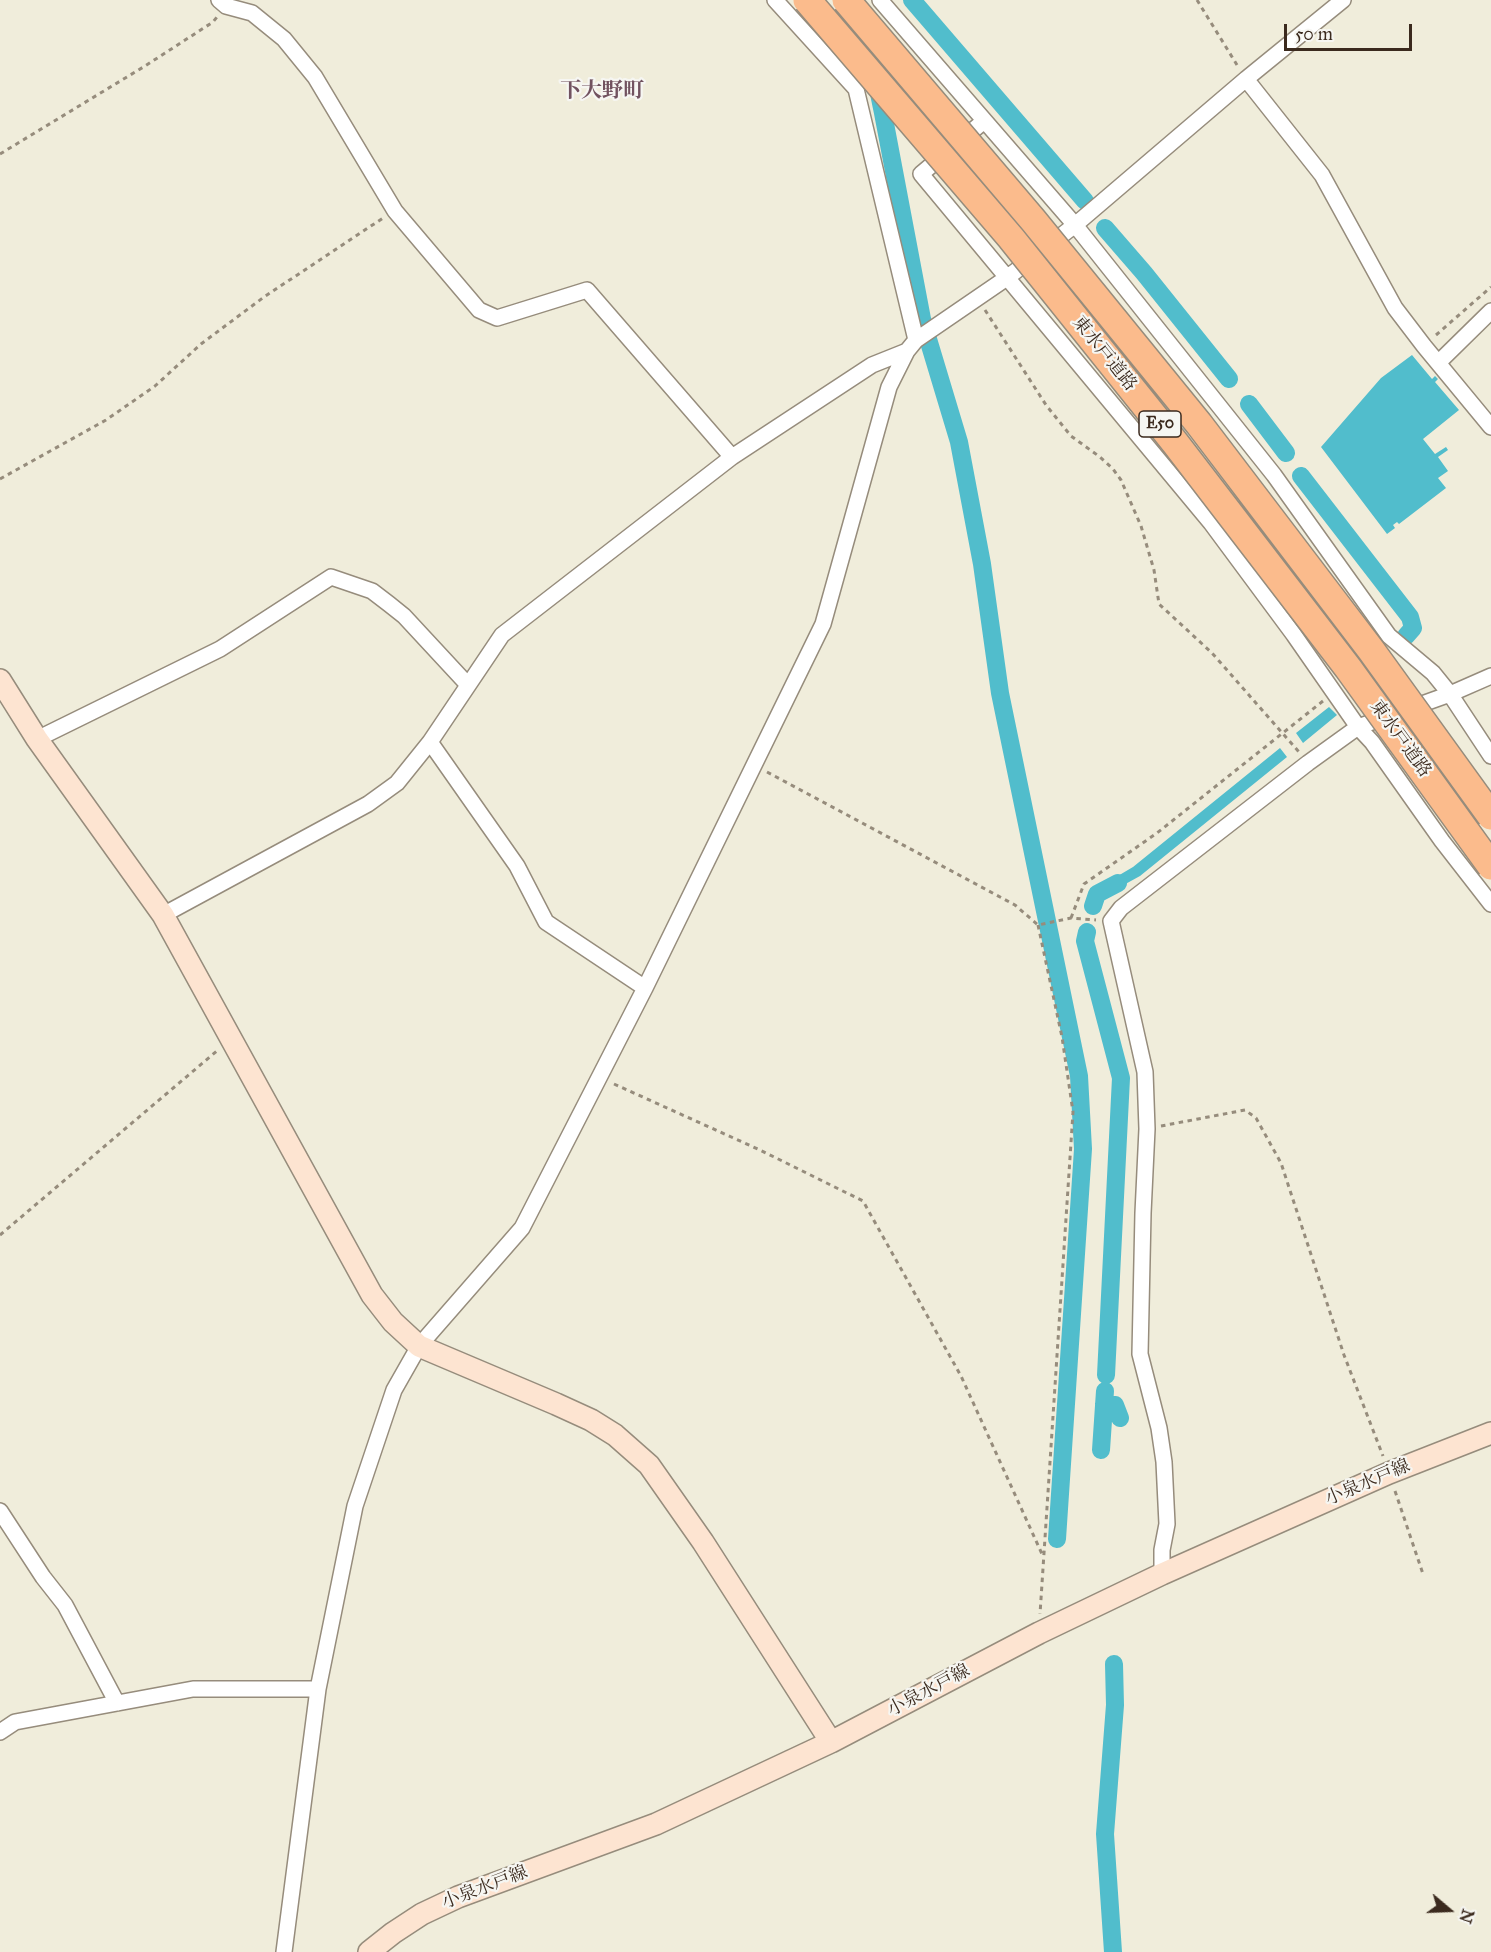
<!DOCTYPE html>
<meta charset="utf-8">
<style>
body{margin:0}
#map{position:relative;width:1491px;height:1952px;overflow:hidden;background:#f0eddb;font-family:"IM FELL Great Primer",serif}
canvas{display:block}
.north{position:absolute;left:1419px;top:1880px;width:60px;height:60px;-webkit-text-stroke:4px #f6f6f2;paint-order:stroke;rotate:109deg;font-size:16px;font-weight:700;line-height:24px;text-align:center;color:#3b2a1e}
.north::after{content:'';display:block;margin:auto;width:21px;height:27px;background:#3b2a1e;clip-path:polygon(50% 0,100% 100%,50% 72%,0 100%)}
.scale{position:absolute;left:1284px;top:24px;width:128px;height:27px;box-sizing:border-box;border:3px solid #3b2a1e;border-top:0;padding-left:8px;font-size:18px;line-height:21px;white-space:nowrap;color:#3b2a1e;-webkit-text-stroke:4px #f6f6f2;paint-order:stroke}
</style>
<div id="map">
<canvas width="1491" height="1952"></canvas>
<div class="north">N</div>
<div class="scale">50 m</div>
</div>
<script>
const ctx = document.querySelector('canvas').getContext('2d');
ctx.lineJoin = 'round';
function fillPath(path, color) { ctx.fillStyle = color; ctx.fill(path, 'evenodd'); }
const shape = rows => new Path2D(rows.map(r => 'M' + r).join(''));
function strokePath(path, color, width, dash) { ctx.strokeStyle = color; ctx.lineWidth = width; ctx.lineCap = dash ? 'butt' : 'round'; ctx.setLineDash(dash || []); ctx.stroke(path); }
function write(font, color, halo, rows, align = 'center') {
  ctx.font = font + ' "IM FELL Great Primer","Noto Serif JP",serif'; ctx.lineWidth = 4.5; ctx.setLineDash([]); ctx.textBaseline = 'middle'; ctx.strokeStyle = halo; ctx.fillStyle = color; for (const [text, x, y, turn = 0] of rows) {
    ctx.save(); ctx.translate(x, y); ctx.rotate((+turn || 0) * Math.PI / 180); ctx.textAlign = isNaN(turn) ? turn : align; if (halo) ctx.strokeText(text, 0, 0); ctx.fillText(text, 0, 0); ctx.restore();
  }
}
const water = shape([
 [1412,355,1432,379,1435,376,1438,379,1435,382,1459,410,1423,439,1435,454,1446,447,1448,450,1438,457,1448,471,1438,478,1446,488,1399,524,1397,522,1393,525,1395,528,1387,534,1321,447,1381,378],
 [1329,707,1337,715,1303,743,1296,733],
 [1280,748,1287,757,1140,876,1100,898,1094,890,1133,867]
]);
const canal = shape([
 [912,0,1085,201],
 [865,25,883,113,922,319,959,442,982,564,1000,693,1079,1076,1083,1149,1057,1539],
 [1105,228,1144,273,1229,379],
 [1249,404,1286,453],
 [1301,476,1410,617,1413,628,1406,636],
 [1093,906,1097,894,1118,883],
 [1087,932,1085,941,1121,1078,1106,1375],
 [1104,1404,1115,1405,1120,1418],
 [1101,1450,1105,1391],
 [1113,1952,1105,1834,1115,1705,1114,1664]
]);
const path = shape([
 [1197,0,1237,65],
 [0,154,145,66,213,22,217,17],
 [985,310,1046,405,1071,436,1100,457,1113,469,1121,480,1141,526,1154,570,1159,604,1212,653,1299,752],
 [1436,335,1491,287],
 [0,479,106,420,155,386,201,344,264,297,383,218],
 [767,772,1015,905,1038,925,1071,918,1096,920],
 [1071,918,1084,884,1157,833,1323,701],
 [1038,925,1062,1037,1073,1112,1040,1614],
 [614,1084,760,1150,863,1201,961,1376,1042,1554],
 [1161,1126,1245,1110,1256,1118,1281,1163,1344,1355,1383,1456],
 [0,1235,218,1050],
 [1395,1491,1423,1574]
]);
const street = shape([
 [219,0,226,6,252,13,284,39,315,77,395,211,479,310,497,318,587,290,732,457],
 [775,0,856,89,916,340],
 [880,0,1075,225,1274,475,1389,636,1433,673,1450,694,1491,756],
 [1246,79,1322,175,1395,308,1424,346,1491,427],
 [984,121,921,174,1211,523,1294,635,1358,727,1372,742,1442,841,1491,904],
 [1438,363,1491,311],
 [37,739,220,649,331,577,372,591,389,604,404,616,468,685],
 [430,742,517,866,546,922,645,988],
 [163,915,368,804,397,783,430,742,502,635,732,457,872,365,907,351],
 [0,1511,43,1577,65,1605,117,1703],
 [1162,1574,1162,1550,1167,1524,1164,1462,1159,1428,1140,1354,1143,1213,1147,1129,1145,1072,1111,921,1121,908,1308,763,1358,727,1450,694,1491,676],
 [0,1732,15,1722,193,1689,318,1689],
 [284,1952,318,1689,355,1506,394,1390,419,1346,522,1228,645,988,823,624,889,387,907,351,916,340,1008,277,1075,225,1246,79,1343,0]
]);
const secondary = shape([
 [0,680,37,739,163,915,372,1295,393,1322,419,1346,556,1404,591,1420,615,1435,649,1465,703,1542,831,1742],
 [369,1952,393,1933,422,1914,458,1897,656,1824,831,1742,1039,1633,1162,1574,1389,1473,1491,1433]
]);
const highwayBridge = shape([
 [807,0,1011,238,1176,444,1348,668,1491,866],
 [846,0,1033,220,1199,424,1371,650,1491,816]
]);
const shields = [
 [1160,424,42]
];
const shieldNames = [
 ["E50",1160,424]
];
const streetNames = [
 ["東水戸道路",1104,354,51],
 ["東水戸道路",1400,739,54],
 ["小泉水戸線",1368,1483,-23],
 ["小泉水戸線",929,1691,-28],
 ["小泉水戸線",485,1888,-21]
];
const quarterNames = [
 ["下大野町",602,92]
];
fillPath(water, '#51bdcc');
strokePath(canal, '#51bdcc', 18);
strokePath(street, '#968c7c', 18);
strokePath(secondary, '#968c7c', 24);
strokePath(path, '#968c7c', 3, [4.5, 4.5]);
strokePath(street, '#fff', 15);
strokePath(secondary, '#fde4d1', 21);
strokePath(highwayBridge, '#968c7c', 30, []);
strokePath(highwayBridge, '#fbbb8c', 27);
for (const [x, y, w] of shields) { const box = new Path2D(); box.roundRect(x - w / 2, y - 13, w, 26, 4.5); ctx.fillStyle = '#f6f6f2'; ctx.fill(box); strokePath(box, '#3b2a1e', 1.5); }
write('bold 16px', '#3b2a1e', null, shieldNames);
write('18px', '#3b2a1e', '#f6f6f2', streetNames);
write('bold 21px', '#71525f', '#f6f6f2', quarterNames);
</script>
